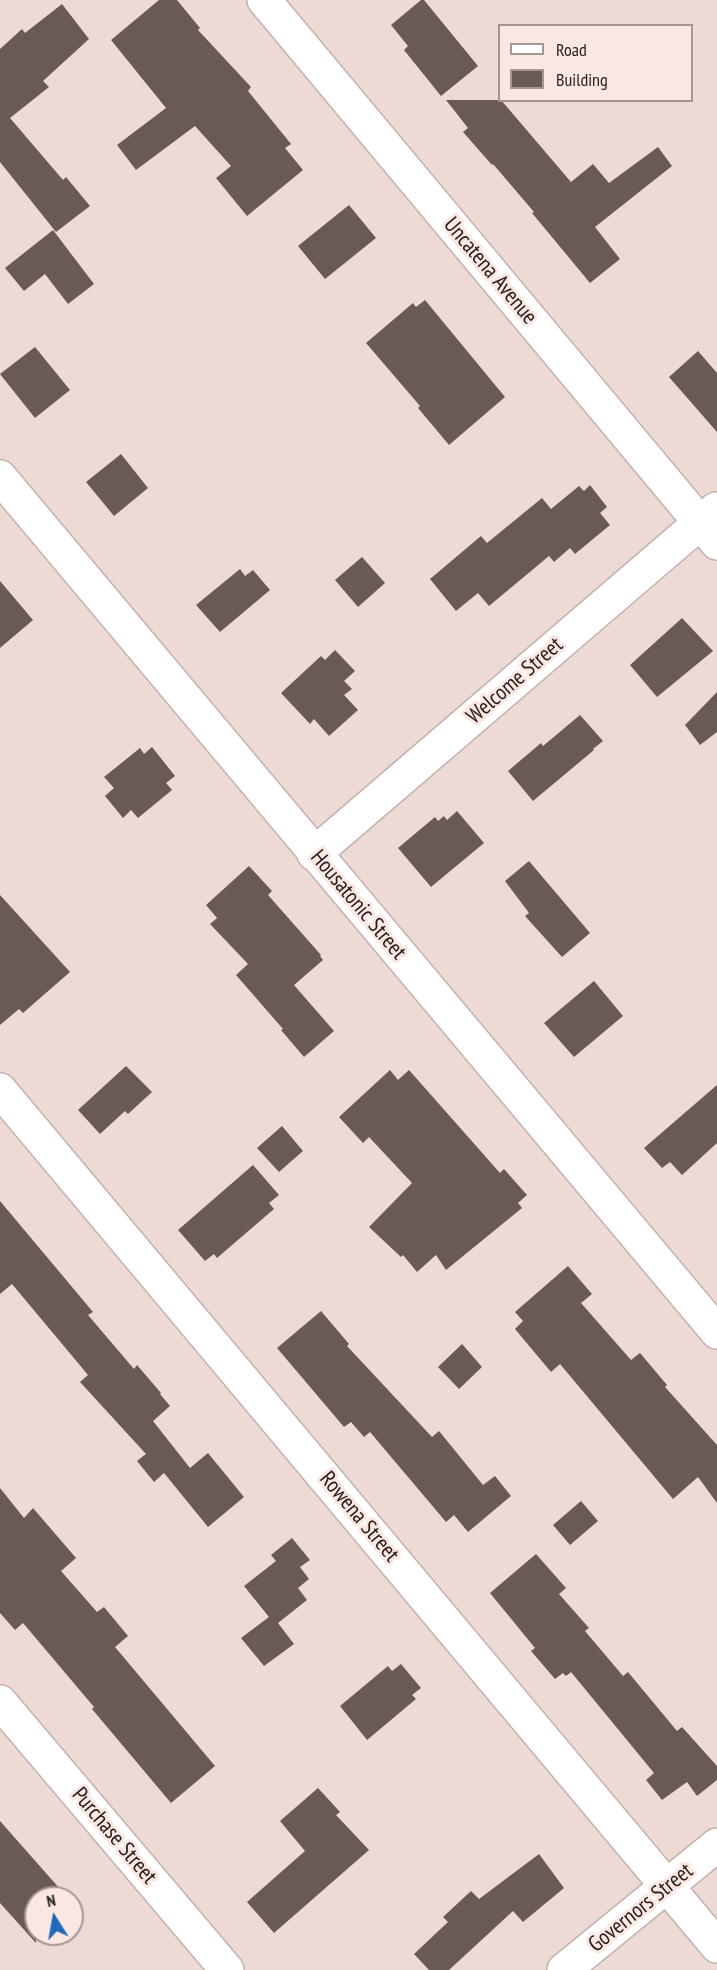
<!DOCTYPE html>
<style>
body{margin:0}
#map{position:relative;width:717px;height:1970px;overflow:hidden;background:#eddad4;font-family:"PT Sans Narrow",sans-serif}
canvas{display:block}
.legend{position:absolute;left:498px;top:24px;width:195px;height:78px;box-sizing:border-box;background:#fae7e1;border:2px solid #a49692;margin:0;padding:8px 10px;list-style:none;font-size:18px;color:#231d1b}
.legend li{display:flex;align-items:center;gap:12px;height:30px}
.legend b{width:30px;border:2px solid #a49692}
.north{position:absolute;left:24px;top:1886px;width:60px;height:60px;box-sizing:border-box;background:#fae7e1;border:2px solid #a49692;border-radius:50%;rotate:349deg;font-size:16px;font-weight:700;line-height:24px;text-align:center;color:#231d1b}
.north::after{content:'';display:block;margin:auto;width:21px;height:27px;background:#2169b9;clip-path:polygon(50% 0,100% 100%,50% 72%,0 100%)}
</style>
<div id="map">
<canvas width="717" height="1970"></canvas>
<ul class="legend">
<li><b style="height:8px;background:#fff"></b>Road</li>
<li><b style="height:16px;background:#6a5a55"></b>Building</li>
</ul>
<div class="north">N</div>
</div>
<script>
const ctx = document.querySelector('canvas').getContext('2d');
ctx.lineJoin = 'round';
function fillPath(path, color) { ctx.fillStyle = color; ctx.fill(path, 'evenodd'); }
const shape = rows => new Path2D(rows.map(r => 'M' + r).join(''));
function strokePath(path, color, width, dash) { ctx.strokeStyle = color; ctx.lineWidth = width; ctx.lineCap = dash ? 'butt' : 'round'; ctx.setLineDash(dash || []); ctx.stroke(path); }
function write(font, color, halo, rows, align = 'center') {
  ctx.font = font + ' "PT Sans Narrow",sans-serif'; ctx.lineWidth = 6; ctx.setLineDash([]); ctx.textBaseline = 'middle'; ctx.strokeStyle = halo; ctx.fillStyle = color; for (const [text, x, y, turn = 0] of rows) {
    ctx.save(); ctx.translate(x, y); ctx.rotate((+turn || 0) * Math.PI / 180); ctx.textAlign = isNaN(turn) ? turn : align; if (halo) ctx.strokeText(text, 0, 0); ctx.fillText(text, 0, 0); ctx.restore();
  }
}
const building = shape([
 [159,0,177,0,200,28,198,30,251,87,248,91,291,144,285,148,303,170,247,216,216,178,231,166,195,126,136,170,117,145,166,108,111,40],
 [421,0,424,0,478,66,441,96,404,50,408,46,391,25],
 [62,4,89,39,43,81,49,87,10,118,63,180,66,177,90,206,56,232,0,162,0,49,22,29,25,33],
 [446,100,501,100,571,182,593,164,609,183,658,147,672,166,595,227,620,259,590,283,532,213,534,212,493,164,492,165,463,132,468,128],
 [349,205,376,238,325,279,298,246],
 [53,230,94,284,68,304,45,274,24,291,5,268],
 [425,300,505,397,449,445,418,408,420,406,366,343,413,303,416,307],
 [35,347,70,390,35,418,0,374],
 [698,351,717,373,717,432,669,377],
 [121,454,148,488,114,516,86,482],
 [590,485,607,507,600,513,610,525,575,554,570,548,554,562,549,556,489,606,478,593,456,611,430,579,481,536,487,543,542,498,551,509,579,486,584,491],
 [362,557,385,583,358,607,335,580],
 [240,569,245,576,253,570,270,590,220,632,196,605],
 [0,581,33,620,0,648],
 [682,618,713,651,657,697,630,665],
 [335,650,355,671,344,681,352,689,344,695,358,710,329,736,314,719,310,724,281,693,321,656,325,660],
 [717,692,717,732,700,745,685,725],
 [580,715,603,741,593,749,594,750,533,801,508,771,541,743,543,746],
 [152,747,175,776,166,783,172,790,138,818,131,810,123,818,105,796,114,788,104,777,140,748,144,754],
 [457,811,484,843,431,887,398,848,435,817,438,821,444,816,447,820],
 [529,861,590,933,562,957,525,916,529,913,505,881],
 [249,866,272,891,268,895,321,955,320,956,323,960,294,985,334,1031,304,1057,281,1030,283,1029,236,975,248,964,210,924,217,918,206,905],
 [0,895,70,972,23,1013,19,1009,0,1025],
 [594,981,623,1016,574,1057,544,1023],
 [126,1066,152,1092,128,1114,125,1111,100,1134,78,1110],
 [390,1070,398,1080,409,1070,500,1173,504,1169,527,1195,518,1203,522,1208,446,1270,436,1255,417,1272,403,1255,401,1257,369,1227,412,1183,369,1137,363,1143,339,1117],
 [717,1085,717,1143,682,1175,670,1162,662,1168,644,1148],
 [282,1126,303,1151,279,1172,257,1148],
 [253,1165,279,1195,269,1203,274,1209,217,1258,214,1254,205,1261,178,1230],
 [0,1201,93,1312,88,1315,134,1369,137,1365,161,1393,160,1394,170,1406,153,1421,190,1468,208,1453,244,1497,208,1527,164,1473,154,1482,137,1461,146,1454,80,1382,88,1375,12,1284,0,1294],
 [568,1266,592,1294,581,1303,631,1360,640,1353,667,1385,665,1387,717,1445,717,1503,698,1477,673,1499,560,1364,551,1372,515,1329,523,1321,515,1312],
 [321,1311,349,1344,347,1346,432,1437,439,1431,483,1485,495,1476,511,1496,468,1532,454,1515,446,1522,370,1432,364,1437,351,1422,344,1427,277,1348],
 [462,1344,482,1367,459,1389,438,1367],
 [0,1488,24,1518,33,1508,76,1558,61,1571,97,1612,104,1607,128,1636,115,1647,215,1766,171,1803,92,1709,94,1707,23,1623,15,1630,0,1613],
 [581,1501,598,1521,570,1545,553,1525],
 [292,1538,310,1560,300,1567,309,1579,298,1588,307,1600,278,1623,294,1644,264,1666,241,1638,269,1617,244,1586,276,1561,271,1555],
 [536,1554,566,1588,559,1594,589,1628,585,1631,623,1676,628,1672,677,1731,682,1727,717,1766,717,1780,697,1796,687,1782,662,1800,646,1780,654,1773,571,1672,566,1676,563,1673,555,1679,531,1651,535,1648,490,1593],
 [401,1664,421,1688,412,1695,416,1699,367,1740,340,1706,388,1666,392,1671],
 [318,1788,340,1812,336,1815,369,1850,274,1933,247,1902,305,1851,280,1821],
 [0,1821,68,1898,36,1898,36,1943,0,1903],
 [539,1854,564,1888,523,1922,513,1911,449,1970,429,1970,414,1954,448,1922,443,1917,471,1891,479,1899]
]);
const minor = shape([
 [264,0,717,543],
 [0,477,717,1332],
 [314,854,716,509],
 [0,1090,717,1946],
 [0,1702,227,1970],
 [564,1970,717,1845]
]);
const streetNames = [
 ["Uncatena Avenue",490,271,50],
 ["Welcome Street",515,681,-41],
 ["Housatonic Street",358,905,50],
 ["Rowena Street",359,1517,50],
 ["Purchase Street",114,1836,50],
 ["Governors Street",641,1908,-39]
];
fillPath(building, '#6a5a55');
strokePath(minor, '#c3b1ac', 36);
strokePath(minor, '#fff', 33);
write('22px', '#231d1b', '#fae7e1', streetNames);
</script>
